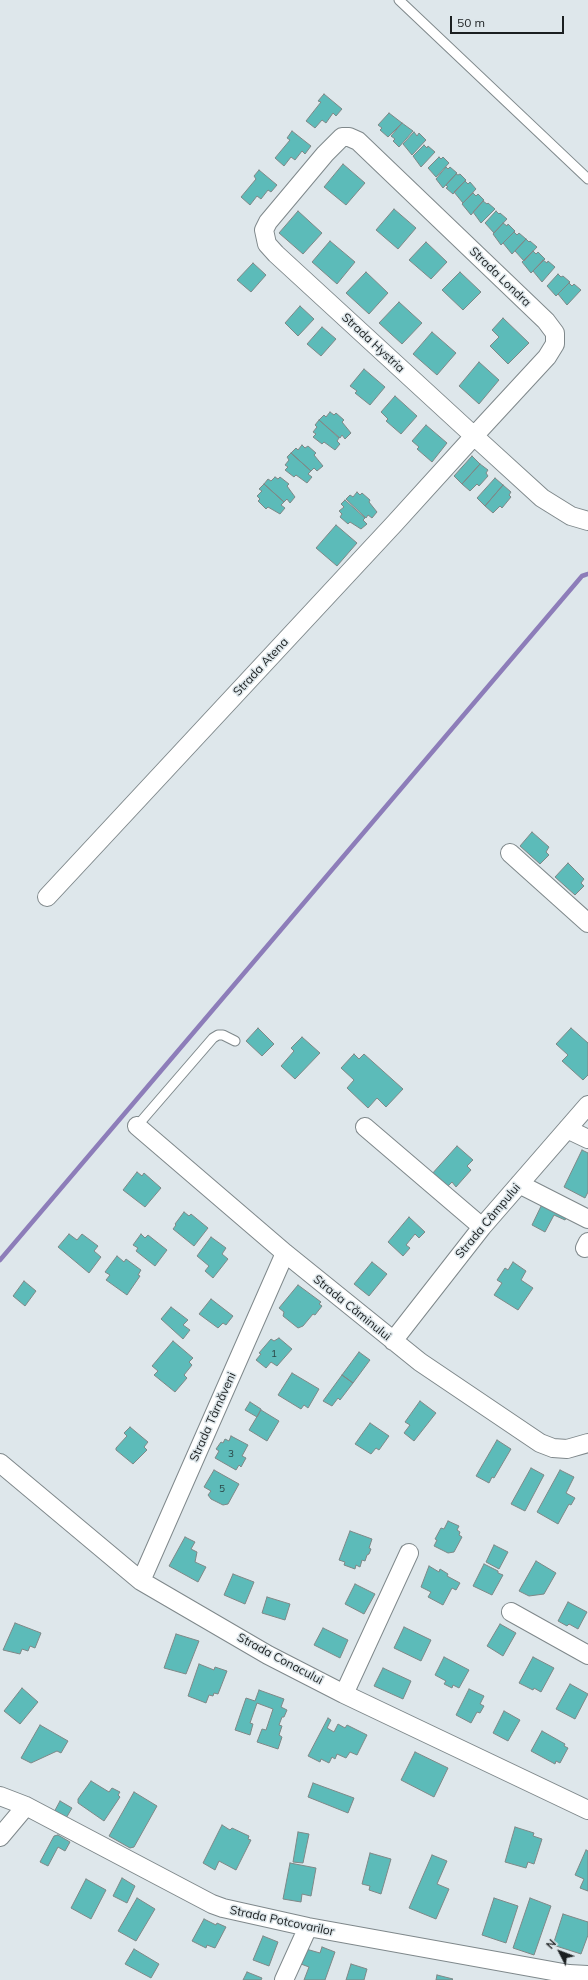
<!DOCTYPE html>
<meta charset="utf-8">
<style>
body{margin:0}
#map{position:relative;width:588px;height:1980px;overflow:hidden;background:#dee7eb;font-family:Mulish,sans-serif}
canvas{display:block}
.north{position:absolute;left:540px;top:1932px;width:40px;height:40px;-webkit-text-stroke:3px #dee7eb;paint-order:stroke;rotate:312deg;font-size:11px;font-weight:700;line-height:16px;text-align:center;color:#1b1f20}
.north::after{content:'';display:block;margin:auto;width:14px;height:18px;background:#1b1f20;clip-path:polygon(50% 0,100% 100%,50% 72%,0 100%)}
.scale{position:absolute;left:450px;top:16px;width:114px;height:18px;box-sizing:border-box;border:2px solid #1b1f20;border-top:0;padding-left:5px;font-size:12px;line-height:14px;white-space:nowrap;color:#1b1f20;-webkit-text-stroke:3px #dee7eb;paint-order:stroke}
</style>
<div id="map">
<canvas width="588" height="1980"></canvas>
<div class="north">N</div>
<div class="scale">50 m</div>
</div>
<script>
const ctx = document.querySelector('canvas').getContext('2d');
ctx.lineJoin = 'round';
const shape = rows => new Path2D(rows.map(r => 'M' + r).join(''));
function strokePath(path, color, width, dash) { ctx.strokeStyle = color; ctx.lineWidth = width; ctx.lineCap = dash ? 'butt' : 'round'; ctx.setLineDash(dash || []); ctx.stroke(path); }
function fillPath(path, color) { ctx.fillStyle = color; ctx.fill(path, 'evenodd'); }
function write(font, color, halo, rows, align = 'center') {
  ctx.font = font + ' Mulish,sans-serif'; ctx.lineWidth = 3; ctx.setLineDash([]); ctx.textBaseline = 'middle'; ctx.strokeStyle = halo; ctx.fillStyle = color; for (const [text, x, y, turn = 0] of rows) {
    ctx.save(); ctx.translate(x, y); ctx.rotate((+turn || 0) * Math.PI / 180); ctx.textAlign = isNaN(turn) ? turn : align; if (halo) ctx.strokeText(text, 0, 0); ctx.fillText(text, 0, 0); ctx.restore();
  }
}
const stream = shape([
 [0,1260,582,576,588,574]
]);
const building = shape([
 [324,94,342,109,336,116,333,113,326,123,322,120,315,128,306,121,321,102,318,101,324,94],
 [389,113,402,123,388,137,380,130,382,128,378,125,389,113],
 [402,123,413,131,399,147,393,141,395,139,391,136,402,123],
 [292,131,311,146,305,154,302,151,295,160,291,157,284,166,275,158,290,140,287,138,292,131],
 [414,132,417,136,419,133,426,140,412,155,403,144,414,132],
 [424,145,427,148,428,146,435,152,421,167,413,156,424,145],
 [439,157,441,159,443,157,449,163,436,177,428,168,439,157],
 [343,164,365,183,346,205,324,187,343,164],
 [446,167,448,169,450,167,457,173,443,188,436,179,446,167],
 [259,170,277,185,271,192,268,190,261,199,257,196,250,205,241,197,256,179,254,176,259,170],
 [456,174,458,175,460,174,466,180,453,194,446,188,448,187,446,185,456,174],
 [465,181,468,184,470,182,476,189,463,203,454,192,465,181],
 [473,193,476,196,478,194,484,200,471,215,462,204,473,193],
 [483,201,487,204,488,203,495,209,481,223,473,212,483,201],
 [394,209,416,228,398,249,376,230,394,209],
 [298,211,322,233,303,254,279,233,298,211],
 [496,211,499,214,500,213,507,219,494,233,485,223,496,211],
 [503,223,507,226,508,224,515,231,501,245,493,234,503,223],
 [514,232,517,235,519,233,526,239,512,254,503,243,514,232],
 [526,239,529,242,530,241,537,247,524,261,515,251,526,239],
 [330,241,355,262,337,284,312,262,330,241],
 [426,242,447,262,431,279,409,260,426,242],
 [533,251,536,254,538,252,545,259,531,273,522,262,533,251],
 [543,260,547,263,548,261,555,267,542,282,533,271,543,260],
 [253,263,266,275,251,292,237,280,253,263],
 [366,272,388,293,369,314,346,293,366,272],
 [460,272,481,292,463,310,442,290,460,272],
 [558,274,561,277,563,276,570,282,556,296,547,286,558,274],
 [569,283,572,286,574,284,581,290,567,305,558,294,569,283],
 [399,302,422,323,402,344,379,323,399,302],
 [300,306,314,319,298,336,285,323,300,306],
 [503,318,529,343,508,364,490,346,499,337,492,330,503,318],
 [322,327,336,339,321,356,307,344,322,327],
 [432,332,456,353,437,375,413,354,432,332],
 [479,362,499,380,479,404,459,386,479,362],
 [364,369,385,387,370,405,355,393,357,391,350,386,364,369],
 [395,396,417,416,401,434,386,421,388,419,381,412,395,396],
 [330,412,334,415,336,413,344,420,342,422,351,433,345,439,342,435,340,438,319,420,324,415,326,417,330,412],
 [319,420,339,438,337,441,340,444,335,450,324,442,322,444,313,437,316,434,313,432,317,427,315,425,319,420],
 [426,425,447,443,432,462,417,449,419,447,412,441,426,425],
 [302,445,305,448,308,446,316,453,314,455,323,466,317,471,314,468,311,471,291,453,296,448,298,450,302,445],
 [291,453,311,471,308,474,312,477,307,483,296,475,294,477,285,470,288,467,285,465,289,460,287,457,291,453],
 [472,456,480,464,462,484,454,476,472,456],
 [480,464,488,470,486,473,488,476,479,486,477,484,470,491,462,484,480,464],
 [275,477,278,479,280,477,289,484,287,486,295,497,290,503,287,499,284,502,264,484,268,479,271,481,275,477],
 [495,478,503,485,485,506,477,498,495,478],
 [264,484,284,502,281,505,285,508,280,514,268,507,266,509,258,501,260,499,257,496,262,491,259,489,264,484],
 [503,485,511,492,509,495,511,497,502,508,500,506,493,513,485,506,503,485],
 [357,492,360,495,362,493,370,500,369,502,377,512,372,518,368,515,366,518,346,499,350,495,353,497,357,492],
 [345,500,365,518,363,520,367,524,361,529,350,522,348,524,340,517,342,514,339,511,344,507,341,504,345,500],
 [336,525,357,543,337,566,316,548,336,525],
 [532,832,549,847,546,852,549,855,540,864,520,846,532,832],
 [568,863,584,879,581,883,584,886,575,895,555,877,568,863],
 [258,1028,274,1044,262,1056,246,1041,258,1028],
 [571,1028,588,1043,588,1075,583,1080,562,1061,568,1055,556,1044,571,1028],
 [302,1037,320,1053,295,1079,281,1066,294,1051,291,1048,302,1037],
 [354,1054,359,1059,364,1054,403,1089,386,1107,377,1098,368,1108,347,1088,354,1080,341,1068,354,1054],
 [457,1146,473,1160,467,1166,471,1170,456,1187,452,1182,446,1188,431,1175,457,1146],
 [582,1150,588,1153,588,1192,585,1198,564,1187,582,1150],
 [137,1172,142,1176,144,1173,161,1188,145,1207,123,1190,137,1172],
 [544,1200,569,1213,565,1220,554,1215,545,1232,532,1225,544,1200],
 [184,1212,189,1216,191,1214,208,1228,194,1246,173,1229,176,1225,175,1224,184,1212],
 [409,1217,425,1232,419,1238,415,1234,406,1245,410,1248,403,1256,388,1242,409,1217],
 [69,1234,77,1240,82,1234,98,1246,94,1251,101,1257,89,1273,58,1247,69,1234],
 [141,1234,145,1238,148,1235,167,1250,155,1266,136,1251,138,1248,133,1245,141,1234],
 [211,1237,226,1248,222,1254,228,1259,213,1278,205,1271,209,1266,197,1256,211,1237],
 [117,1256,124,1262,126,1259,141,1270,138,1275,140,1276,127,1295,106,1280,110,1275,105,1272,117,1256],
 [372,1262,387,1274,369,1296,354,1284,372,1262],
 [513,1262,526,1271,521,1280,533,1288,518,1310,494,1295,502,1283,497,1280,505,1268,508,1270,513,1262],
 [24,1281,36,1291,25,1306,13,1296,24,1281],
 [298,1285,321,1302,319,1304,322,1306,315,1315,313,1314,303,1326,298,1328,283,1316,284,1312,279,1308,298,1285],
 [211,1299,233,1316,226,1325,223,1323,218,1328,199,1314,211,1299],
 [171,1307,188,1320,183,1325,190,1330,183,1339,161,1319,171,1307],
 [279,1338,292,1349,277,1366,271,1362,266,1368,256,1360,261,1354,259,1353,271,1339,274,1341,279,1338],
 [173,1341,193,1358,189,1362,192,1365,184,1375,187,1378,175,1392,154,1375,158,1371,152,1366,173,1341],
 [359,1352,370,1360,353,1383,342,1375,359,1352],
 [292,1373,319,1389,308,1408,304,1405,301,1409,278,1395,292,1373],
 [342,1375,353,1383,340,1400,338,1398,332,1406,323,1401,342,1375],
 [420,1401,436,1413,414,1441,404,1433,410,1425,405,1422,420,1401],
 [250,1402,261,1409,257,1417,245,1410,250,1402],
 [261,1410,279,1421,267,1441,249,1430,261,1410],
 [370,1423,389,1436,379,1450,376,1448,371,1454,355,1444,370,1423],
 [130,1427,148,1442,144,1447,147,1450,133,1464,116,1450,116,1448,127,1436,124,1433,130,1427],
 [231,1436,248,1445,242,1456,246,1458,241,1467,239,1465,236,1470,215,1458,219,1451,216,1449,221,1442,223,1443,225,1439,229,1441,231,1436],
 [497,1440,511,1449,494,1478,492,1477,489,1483,476,1476,497,1440],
 [531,1468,544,1475,525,1511,511,1504,531,1468],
 [214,1470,239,1484,228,1504,223,1505,211,1499,208,1495,211,1491,204,1487,214,1470],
 [560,1470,574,1477,566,1493,575,1498,571,1505,569,1504,558,1524,537,1512,560,1470],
 [448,1521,459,1526,457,1530,460,1532,459,1535,462,1537,454,1552,448,1553,434,1546,437,1540,435,1539,441,1528,444,1529,448,1521],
 [350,1531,372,1539,369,1548,371,1549,369,1554,367,1555,365,1561,362,1560,360,1567,356,1565,355,1569,344,1565,345,1562,339,1560,350,1531],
 [185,1537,195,1542,191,1549,197,1552,195,1562,206,1567,198,1582,169,1566,185,1537],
 [494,1545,508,1552,499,1569,486,1562,494,1545],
 [536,1561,556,1573,544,1594,529,1596,519,1591,536,1561],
 [484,1564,498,1571,498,1573,503,1575,492,1595,473,1586,484,1564],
 [429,1566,439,1572,440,1569,448,1574,447,1576,460,1583,456,1590,452,1588,443,1605,428,1597,431,1592,421,1587,429,1566],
 [233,1574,254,1582,245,1604,224,1595,233,1574],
 [355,1584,375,1594,364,1614,345,1604,355,1584],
 [267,1597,290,1604,285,1620,262,1613,267,1597],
 [568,1602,587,1612,578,1629,569,1624,567,1626,558,1621,568,1602],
 [15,1623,41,1633,35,1648,30,1646,28,1651,22,1649,20,1654,3,1650,15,1623],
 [500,1624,516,1633,503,1656,487,1646,500,1624],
 [404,1627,431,1640,421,1661,394,1648,404,1627],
 [323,1628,348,1640,340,1658,314,1645,323,1628],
 [176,1634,199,1641,186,1674,164,1668,176,1634],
 [444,1657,469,1670,459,1688,453,1685,452,1688,444,1684,446,1681,435,1675,444,1657],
 [533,1657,554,1668,541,1692,534,1688,533,1690,519,1683,533,1657],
 [199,1664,214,1670,215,1667,227,1671,218,1694,214,1693,213,1696,209,1695,206,1703,188,1696,199,1664],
 [383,1668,411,1681,403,1699,374,1686,383,1668],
 [570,1684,588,1694,575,1719,556,1709,570,1684],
 [22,1688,38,1702,20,1724,4,1711,22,1688],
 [469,1689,484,1696,480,1704,484,1706,480,1713,477,1712,471,1723,456,1715,469,1689],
 [259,1690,284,1699,281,1707,287,1710,284,1717,282,1717,279,1725,282,1726,279,1735,282,1737,278,1749,257,1742,262,1729,266,1730,273,1709,257,1703,250,1723,253,1724,250,1735,235,1730,246,1698,255,1701,259,1690],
 [504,1711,520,1720,508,1741,493,1733,504,1711],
 [328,1718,331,1720,327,1728,334,1732,338,1724,345,1728,347,1725,367,1735,357,1755,350,1752,346,1758,337,1754,335,1759,332,1757,329,1763,321,1759,320,1762,308,1756,328,1718],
 [40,1725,68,1741,61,1753,57,1751,31,1763,21,1758,40,1725],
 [542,1731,565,1744,564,1746,568,1748,560,1763,556,1761,555,1764,531,1751,542,1731],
 [415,1752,448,1768,434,1797,401,1780,415,1752],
 [91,1781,109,1792,112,1788,120,1792,118,1795,120,1797,104,1821,78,1803,78,1799,91,1781],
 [313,1783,354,1798,348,1813,308,1797,313,1783],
 [134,1792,157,1806,134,1847,130,1848,109,1836,134,1792],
 [60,1801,72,1808,65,1820,53,1814,60,1801],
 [222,1825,230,1830,232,1828,249,1836,248,1839,251,1840,236,1870,219,1861,215,1870,203,1863,222,1825],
 [515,1827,534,1833,533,1836,542,1839,534,1864,528,1862,526,1868,505,1862,515,1827],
 [298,1832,309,1834,303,1863,293,1862,298,1832],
 [58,1835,70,1842,65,1851,58,1847,48,1866,40,1862,54,1836,58,1835],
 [586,1850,588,1851,588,1891,580,1888,584,1879,575,1875,586,1850],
 [370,1853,391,1859,381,1894,369,1890,370,1886,362,1884,370,1853],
 [432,1855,447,1861,437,1884,449,1889,436,1919,409,1908,432,1855],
 [290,1863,316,1868,311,1896,302,1894,301,1902,283,1899,290,1863],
 [122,1878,135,1886,127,1903,113,1896,122,1878],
 [86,1879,106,1890,91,1919,71,1908,86,1879],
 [137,1898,155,1909,136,1941,118,1931,137,1898],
 [494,1898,518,1906,506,1943,482,1935,494,1898],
 [530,1898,551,1906,534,1955,513,1948,530,1898],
 [563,1914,588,1922,588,1935,581,1954,553,1945,563,1914],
 [204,1919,216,1925,217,1923,226,1927,215,1948,207,1945,206,1948,192,1941,204,1919],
 [263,1936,278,1942,269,1966,253,1960,263,1936],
 [322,1947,335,1952,325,1980,304,1980,309,1967,301,1964,306,1949,320,1953,322,1947],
 [134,1949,159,1964,151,1978,125,1964,134,1949],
 [351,1964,367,1969,364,1980,346,1980,351,1964],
 [247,1972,262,1978,261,1980,243,1980,247,1972],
 [437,1975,453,1979,452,1980,436,1980,437,1975]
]);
const lane = shape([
 [399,0,588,179],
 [137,1126,213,1038,218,1035,223,1035,235,1041]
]);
const street = shape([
 [510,853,588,923],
 [47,897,395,523,474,436,547,357,555,344,555,333,546,321,358,141,349,137,342,137,325,154,268,222,264,230,267,244,276,254,474,436,542,498,571,516,588,521],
 [137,1126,285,1253,420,1362,540,1443,553,1448,567,1449,588,1443],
 [365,1127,482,1227],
 [567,1129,588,1139],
 [519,1184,588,1219],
 [585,1248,588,1242],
 [393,1341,482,1227,588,1105],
 [0,1463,141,1581,268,1655,344,1694,588,1810],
 [141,1581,285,1253],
 [511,1612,588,1655],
 [344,1694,409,1553],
 [0,1796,26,1806,212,1904,223,1908,308,1927,569,1974,588,1975],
 [0,1837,26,1806],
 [284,1980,308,1927]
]);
const numberNames = [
 ["1",274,1354],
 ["3",231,1454],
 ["5",222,1489]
];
const streetNames = [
 ["Strada Londra",500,277,44],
 ["Strada Hystria",373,343,43],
 ["Strada Atena",261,667,-47],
 ["Strada Câmpului",488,1221,-50],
 ["Strada Căminului",352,1308,39],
 ["Strada Târnăveni",213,1417,-66],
 ["Strada Conacului",280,1659,28],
 ["Strada Potcovarilor",282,1921,12]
];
strokePath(stream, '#8d7db9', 4.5);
fillPath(building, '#5cbbb9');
strokePath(building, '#7e8887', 1);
strokePath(lane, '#7f888b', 11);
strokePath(street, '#7f888b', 20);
strokePath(lane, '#fff', 9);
strokePath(street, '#fff', 18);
write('10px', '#2b4646', null, numberNames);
write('12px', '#1b1f20', '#dee7eb', streetNames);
</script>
